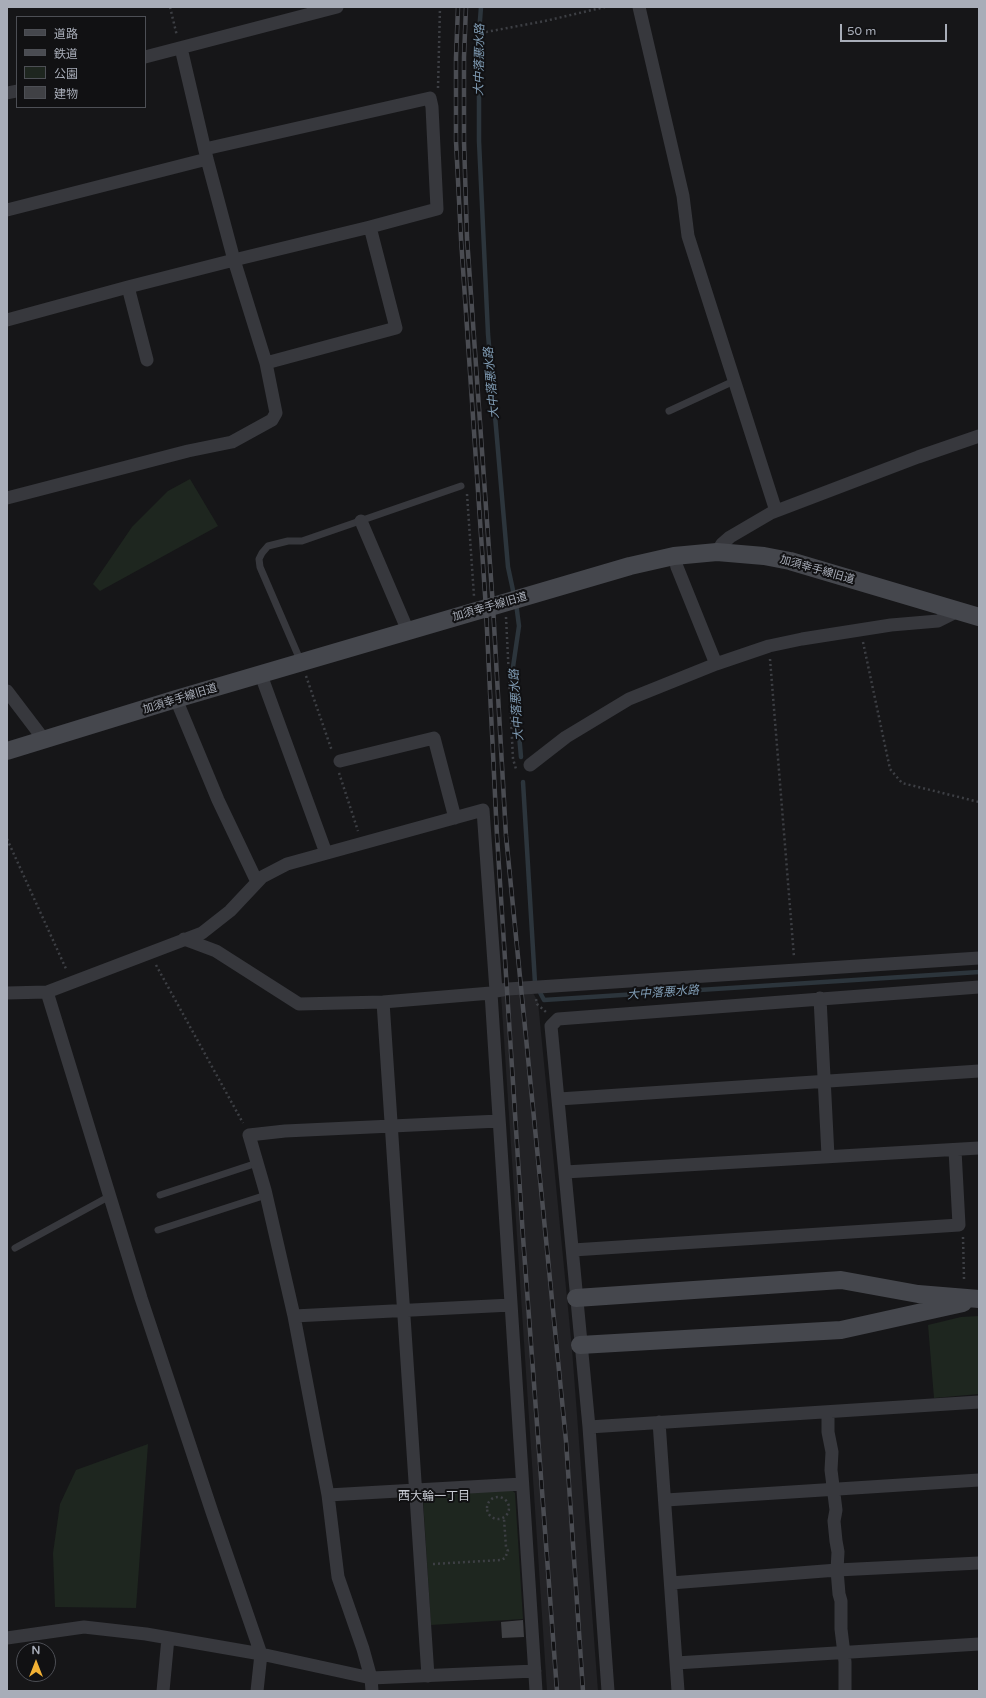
<!DOCTYPE html>
<meta charset="utf-8">
<style>
body{margin:0}
#map{position:relative;width:986px;height:1698px;overflow:hidden;background:#161618;font-family:"Varela Round","Noto Sans JP",sans-serif}
canvas{display:block}
.frame{position:absolute;inset:0;border:8px solid #a8adb8;pointer-events:none}
.legend{position:absolute;left:16px;top:16px;width:130px;height:92px;box-sizing:border-box;background:#111113;border:1px solid #4d4f55;margin:0;padding:5px 7px;list-style:none;font-size:12px;color:#a8adb8}
.legend li{display:flex;align-items:center;gap:8px;height:20px}
.legend b{width:20px;border:1px solid #4d4f55}
.north{position:absolute;left:16px;top:1642px;width:40px;height:40px;box-sizing:border-box;background:#111113;border:1px solid #4d4f55;border-radius:50%;rotate:0deg;font-size:11px;font-weight:700;line-height:16px;text-align:center;color:#a8adb8}
.north::after{content:'';display:block;margin:auto;width:14px;height:18px;background:#f2b134;clip-path:polygon(50% 0,100% 100%,50% 72%,0 100%)}
.scale{position:absolute;left:840px;top:24px;width:107px;height:18px;box-sizing:border-box;border:2px solid #a8adb8;border-top:0;padding-left:5px;font-size:12px;line-height:14px;white-space:nowrap;color:#a8adb8;-webkit-text-stroke:3px #111113;paint-order:stroke}
</style>
<div id="map">
<canvas width="986" height="1698"></canvas>
<div class="frame"></div>
<ul class="legend">
<li><b style="height:5px;background:#45474d"></b>道路</li>
<li><b style="height:5px;background:#4a4c52"></b>鉄道</li>
<li><b style="height:11px;background:#1e261f"></b>公園</li>
<li><b style="height:11px;background:#404145"></b>建物</li>
</ul>
<div class="north">N</div>
<div class="scale">50 m</div>
</div>
<script>
const ctx = document.querySelector('canvas').getContext('2d');
ctx.lineJoin = 'round';
function fillPath(path, color) { ctx.fillStyle = color; ctx.fill(path, 'evenodd'); }
const shape = rows => new Path2D(rows.map(r => 'M' + r).join(''));
function strokePath(path, color, width, dash) { ctx.strokeStyle = color; ctx.lineWidth = width; ctx.lineCap = dash ? 'butt' : 'round'; ctx.setLineDash(dash || []); ctx.stroke(path); }
function write(font, color, halo, rows, align = 'center') {
  ctx.font = font + ' "Varela Round","Noto Sans JP",sans-serif'; ctx.lineWidth = 4; ctx.setLineDash([]); ctx.textBaseline = 'middle'; ctx.strokeStyle = halo; ctx.fillStyle = color; for (const [text, x, y, turn = 0] of rows) {
    ctx.save(); ctx.translate(x, y); ctx.rotate((+turn || 0) * Math.PI / 180); ctx.textAlign = isNaN(turn) ? turn : align; if (halo) ctx.strokeText(text, 0, 0); ctx.fillText(text, 0, 0); ctx.restore();
  }
}
const built = shape([
 [532,991,538,1002,572,1349,598,1691,547,1691,501,994]
]);
const green = shape([
 [190,479,218,526,100,591,93,584,132,527,168,491],
 [979,1316,979,1394,934,1398,928,1325,961,1317],
 [148,1444,136,1608,55,1607,53,1553,60,1504,76,1470],
 [510,1488,515,1493,523,1619,431,1625,423,1499,428,1493]
]);
const stream = shape([
 [481,7,479,33,479,141,488,334,508,567,514,595],
 [516,603,519,626,513,667,521,757],
 [523,782,535,983,544,1000,979,972]
]);
const building = shape([
 [523,1620,524,1637,502,1638,501,1622]
]);
const path = shape([
 [170,7,177,36],
 [486,32,545,21,605,7],
 [438,88,440,7],
 [467,494,474,596],
 [506,617,513,759,516,769,518,769],
 [863,642,890,769,902,783,979,802],
 [770,659,794,957],
 [306,676,332,751],
 [339,773,358,831],
 [7,839,67,971],
 [156,965,243,1123],
 [536,999,537,1004,546,1012],
 [963,1237,964,1279],
 '487 1508a11 11 0 1 1 22 0a11 11 0 1 1-22 0Z',
 [433,1564,501,1560,505,1558,508,1551,506,1547,504,1519]
]);
const lane = shape([
 [669,411,734,381],
 [301,662,260,567,259,559,262,553,268,546,288,541,302,541,461,486],
 [160,1195,257,1163],
 [158,1230,266,1195],
 [15,1248,110,1196]
]);
const street = shape([
 [639,7,683,196,688,236,776,511],
 [145,57,337,7],
 [7,93,17,91],
 [205,149,430,98,432,107,437,209,370,227],
 [7,210,207,159],
 [370,227,396,328,266,363,234,260,370,227],
 [128,287,147,360],
 [7,320,128,287,234,260,207,159,181,48],
 [7,498,188,451,232,442,272,420,276,413,266,363],
 [361,521,408,631],
 [717,552,722,544,730,537,771,513,918,457,979,436],
 [674,556,677,567,716,664],
 [261,675,326,853],
 [7,691,45,741],
 [176,699,218,800,257,882],
 [340,761,434,738,455,818],
 [530,765,566,737,629,699,716,664,769,646,802,639,891,625,938,621,958,611],
 [184,939,216,951,299,1004,383,1002,491,993,536,1691],
 [496,991,508,989,979,958],
 [47,992,141,1298,212,1512,261,1654,257,1691],
 [7,993,47,992,202,933,230,911,262,877,287,864,483,810,496,991,491,993],
 [820,998,828,1156],
 [383,1002,428,1676],
 [559,1099,979,1071],
 [565,1172,979,1148],
 [573,1250,959,1225,955,1150],
 [294,1316,511,1305],
 [828,1412,828,1432,832,1452,831,1470,836,1510,834,1521,836,1541,838,1552,837,1570,839,1594,841,1601,841,1629,845,1662,845,1691],
 [659,1422,678,1691],
 [589,1427,979,1402],
 [328,1495,522,1484],
 [666,1500,979,1480],
 [671,1583,837,1570,979,1563],
 [7,1638,84,1627,146,1634,261,1654,371,1678,535,1671],
 [676,1663,979,1644],
 [163,1691,168,1638],
 [372,1691,371,1678,363,1649,338,1577,328,1495,294,1316,265,1190,249,1135,285,1131,499,1121],
 [608,1691,589,1427,551,1026,558,1019,979,987]
]);
const secondary = shape([
 [7,751,176,699,630,566,674,556,717,552,764,556,790,561,979,617],
 [576,1298,841,1280,918,1294,979,1299],
 [580,1345,841,1330,963,1303]
]);
const rail = shape([
 [458,7,456,58,456,141,461,239,486,609,497,836,523,1237,557,1691],
 [466,7,464,57,464,141,467,238,493,607,506,836,566,1441,583,1691]
]);
const streetNames = [
 ["加須幸手線旧道",817,570,16],
 ["加須幸手線旧道",490,607,-16],
 ["加須幸手線旧道",180,699,-17]
];
const waterNames = [
 ["大中落悪水路",480,60,-89],
 ["大中落悪水路",492,383,-95],
 ["大中落悪水路",517,705,-94],
 ["大中落悪水路",663,993,-4]
];
const neighbourhoodNames = [
 ["西大輪一丁目",434,1497]
];
fillPath(built, '#222225');
fillPath(green, '#1e261f');
strokePath(stream, '#2c353c', 4.5);
fillPath(building, '#404145');
strokePath(path, '#3d3f44', 2.5, [2, 3]);
strokePath(lane, '#37383d', 7);
strokePath(street, '#37383d', 13);
strokePath(secondary, '#45474d', 18);
strokePath(rail, '#4a4c52', 4.5);
strokePath(rail, '#111113', 3, [9]);
write('11px', '#a8adb8', '#111113', streetNames);
write('italic 12px', '#7f9bb3', '#111113', waterNames);
write('12px', '#c9ccd4', '#111113', neighbourhoodNames);
</script>
